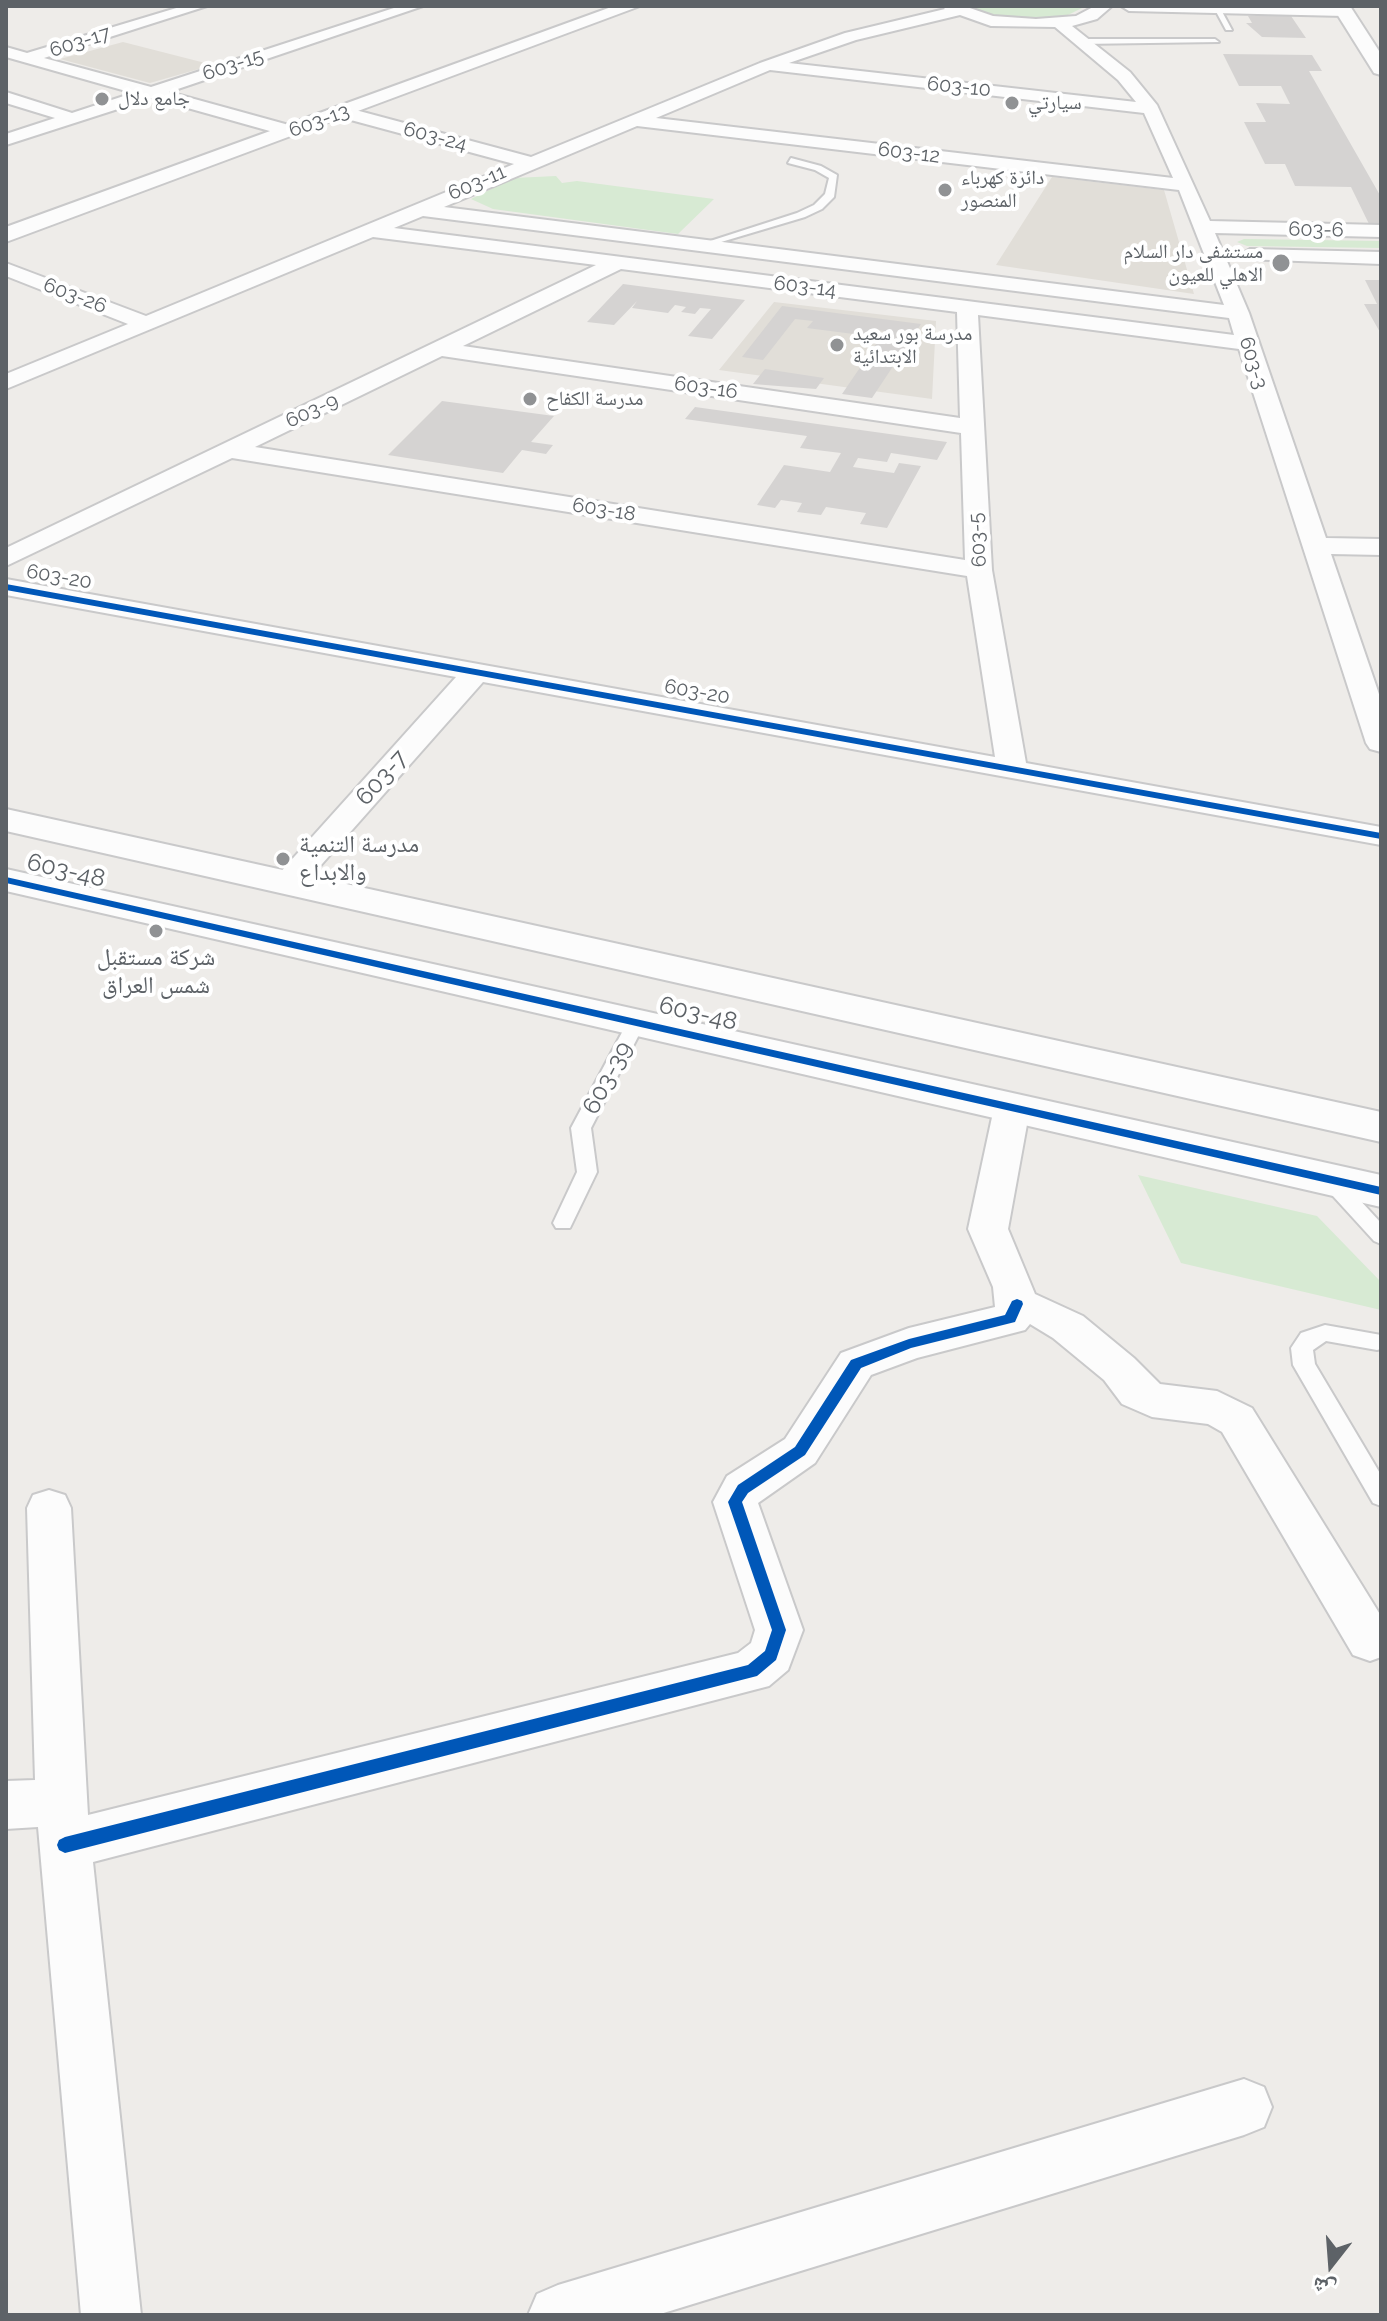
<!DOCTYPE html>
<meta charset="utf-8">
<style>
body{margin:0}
#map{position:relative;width:1387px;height:2321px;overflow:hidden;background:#eeece9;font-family:Raleway,"Noto Naskh Arabic",sans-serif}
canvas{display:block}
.frame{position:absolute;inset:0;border:8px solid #5d6267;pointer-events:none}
.north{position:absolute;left:1291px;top:2225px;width:80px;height:80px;-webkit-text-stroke:6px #fff;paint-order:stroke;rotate:197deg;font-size:22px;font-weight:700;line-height:32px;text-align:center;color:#5d6267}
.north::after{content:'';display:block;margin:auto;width:28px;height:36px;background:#5d6267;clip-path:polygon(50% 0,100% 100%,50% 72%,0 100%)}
</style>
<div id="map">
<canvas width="1387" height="2321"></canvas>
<div class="frame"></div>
<div class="north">ش</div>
</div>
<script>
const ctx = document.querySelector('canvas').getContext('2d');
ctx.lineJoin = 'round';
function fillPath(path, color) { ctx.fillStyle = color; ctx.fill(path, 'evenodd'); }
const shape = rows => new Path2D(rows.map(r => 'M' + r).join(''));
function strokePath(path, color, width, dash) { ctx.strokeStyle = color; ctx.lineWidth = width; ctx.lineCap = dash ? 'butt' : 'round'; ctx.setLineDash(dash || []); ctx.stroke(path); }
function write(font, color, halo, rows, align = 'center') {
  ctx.font = font + ' Raleway,"Noto Naskh Arabic",sans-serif'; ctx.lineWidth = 8; ctx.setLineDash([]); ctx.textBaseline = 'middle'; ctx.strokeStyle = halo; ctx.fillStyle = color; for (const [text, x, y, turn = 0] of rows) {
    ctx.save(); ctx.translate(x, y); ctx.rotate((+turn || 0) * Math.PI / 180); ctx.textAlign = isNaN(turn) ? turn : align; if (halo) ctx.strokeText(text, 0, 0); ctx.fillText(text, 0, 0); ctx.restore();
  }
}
const education = shape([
 [123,42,213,65,150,83,60,59],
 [1052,177,1164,190,1194,294,996,265],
 [774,302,936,321,932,399,719,370]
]);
const green = shape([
 [964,6,1084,6,1084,7,1064,17,1026,20,988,15],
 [556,176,562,183,577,181,714,199,678,234,493,209,471,199,514,178],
 [1244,239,1381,241,1381,248,1247,246,1237,242],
 [1138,1175,1317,1216,1381,1282,1381,1310,1181,1263]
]);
const building = shape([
 [1248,16,1291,16,1306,38,1262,37,1246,23,1252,23],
 [1223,54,1312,55,1322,71,1309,71,1381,197,1381,223,1369,224,1351,187,1295,186,1285,164,1265,164,1244,122,1266,122,1256,103,1290,104,1281,86,1239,86],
 [1365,280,1381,280,1381,334,1364,304,1377,304],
 [623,284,745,300,712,339,688,336,711,309,700,308,695,314,681,312,686,307,675,305,668,313,632,308,637,301,614,325,587,322],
 [782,306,921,324,872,398,842,394,885,331,873,329,869,336,807,328,813,321,795,319,763,360,742,357],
 [765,369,824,378,816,389,753,384],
 [442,401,554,416,531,442,553,445,546,454,522,450,503,473,388,455],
 [695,407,947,442,937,460,891,453,887,462,858,458,853,467,894,473,899,463,921,466,887,528,860,524,866,513,826,507,821,515,797,512,802,503,781,500,775,508,757,505,784,465,830,472,841,453,800,448,807,436,685,419]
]);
const service = shape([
 [1213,6,1219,6,1232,30,1226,30,1213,6],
 [1078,39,1215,39,1219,42,1081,44,1078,39],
 [791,158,821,166,837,175,834,197,822,209,805,217,701,248,701,244,797,213,814,205,825,194,829,178,815,170,788,163,791,158],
 [636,1017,645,1023,591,1128,597,1172,570,1228,556,1228,553,1223,577,1172,571,1128,627,1023,636,1017],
 [1329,1172,1336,1174,1381,1223,1381,1244,1374,1241,1322,1184,1319,1179,1322,1174,1329,1172],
 [1325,1325,1381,1335,1381,1349,1377,1350,1326,1341,1313,1350,1315,1364,1381,1475,1381,1506,1373,1503,1293,1365,1291,1348,1301,1333,1325,1325]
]);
const minor = shape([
 [183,6,207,6,44,58,151,87,400,6,423,6,169,92,296,127,296,135,284,135,152,98,6,145,6,134,55,118,6,103,6,92,72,113,133,93,6,57,6,47,27,53,183,6],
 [942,6,964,6,993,16,1036,19,1076,16,1095,6,1112,6,1097,19,1072,26,1130,72,1157,105,1210,221,1381,225,1381,237,1215,233,1249,313,1326,538,1381,539,1381,555,1331,554,1381,700,1381,752,1370,749,1366,743,1239,349,978,315,992,570,1026,763,1381,827,1381,845,483,682,299,890,288,893,277,890,272,883,277,876,456,677,6,595,6,579,995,757,967,576,232,458,6,566,6,548,596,265,373,237,6,389,6,374,128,324,6,276,6,263,146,316,514,164,336,116,336,108,348,108,531,157,760,63,845,33,945,9,942,6],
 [960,15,991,26,1055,27,1118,80,1136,102,789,63,856,40,960,15],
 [770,70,1144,113,1173,178,656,118,770,70],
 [637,126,1179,190,1224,305,444,207,637,126],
 [423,216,1229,318,1234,335,394,228,423,216],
 [621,269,957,312,960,418,463,346,621,269],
 [442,356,961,433,965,560,255,447,442,356],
 [1121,6,1344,6,1352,11,1344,16,1129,11,1121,6],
 [1250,249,1381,252,1381,264,1243,259,1240,255,1250,249],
 [1012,1096,1025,1099,1030,1108,1008,1229,1035,1294,1083,1316,1134,1358,1160,1384,1217,1391,1252,1408,1381,1616,1381,1657,1370,1661,1353,1655,1222,1432,1208,1424,1152,1417,1122,1404,1104,1380,1053,1338,1030,1324,1025,1330,917,1358,871,1375,815,1463,758,1503,803,1630,788,1670,769,1686,93,1862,141,2315,81,2315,38,1827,6,1829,6,1781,35,1780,27,1508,33,1495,49,1490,65,1495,71,1508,88,1815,738,1653,751,1643,755,1630,713,1502,727,1476,785,1439,841,1353,909,1328,995,1307,993,1287,968,1229,994,1108,999,1099,1012,1096],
 [1244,2079,1264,2087,1272,2107,1264,2127,1244,2135,657,2315,528,2315,537,2294,558,2285,1244,2079]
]);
const tertiary = shape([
 [614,6,640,6,6,242,6,227,614,6],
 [6,809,1381,1112,1381,1142,6,831,6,809],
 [6,869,1381,1175,1381,1207,6,891,6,869]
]);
const secondary = shape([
 [1332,6,1350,6,1381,54,1381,75,1374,73,1332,6]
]);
const cycleway = shape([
 [6,584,1381,833,1381,839,6,590,6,584],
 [6,877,1381,1187,1381,1195,6,883,6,877],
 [1017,1299,1022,1301,1023,1304,1015,1322,911,1348,861,1368,805,1455,748,1493,742,1502,786,1630,776,1660,757,1676,65,1853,59,1850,57,1845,59,1840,65,1837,748,1665,765,1651,772,1630,728,1502,738,1485,795,1447,851,1360,909,1339,1005,1315,1012,1301,1017,1299]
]);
const markers = [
 [102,99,8,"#909294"],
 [1012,103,8,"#909294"],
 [945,190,8,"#909294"],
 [1281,263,10,"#909294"],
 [837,345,8,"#909294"],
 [530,399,8,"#909294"],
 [283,859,8,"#909294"],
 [156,931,8,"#909294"]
];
const farStreetnames = [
 ["603-17",80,42,-17],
 ["603-15",233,65,-18],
 ["603-10",959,87,6],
 ["603-13",319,121,-20],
 ["603-24",435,137,15],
 ["603-12",909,153,7],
 ["603-11",477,183,-23],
 ["603-6",1316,230,1],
 ["603-14",805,287,7],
 ["603-26",75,296,21],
 ["603-3",1253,363,73],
 ["603-16",706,388,8],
 ["603-9",312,411,-25],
 ["603-18",604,510,9],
 ["603-5",978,540,-94],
 ["603-20",59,577,10],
 ["603-20",697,692,10]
];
const farPoinames = [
 ["جامع دلال",118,99],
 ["سيارتي",1028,103],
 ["دائرة كهرباء",961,178],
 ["المنصور",961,201],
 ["مستشفى دار السلام",1263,252,"right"],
 ["الاهلي للعيون",1263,275,"right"],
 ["مدرسة بور سعيد",853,334],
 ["الابتدائية",853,357],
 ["مدرسة الكفاح",546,399]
];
const streetNames = [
 ["603-7",382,778,-48],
 ["603-48",66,871,13],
 ["603-48",698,1014,13],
 ["603-39",608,1078,-62]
];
const poiNames = [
 ["مدرسة التنمية",299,845],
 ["والابداع",299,873],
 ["شركة مستقبل",156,958,"center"],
 ["شمس العراق",156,986,"center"]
];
fillPath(education, '#e1ded8');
fillPath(green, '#d7ead3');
fillPath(building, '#d5d3d2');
strokePath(service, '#c9c9ca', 4);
strokePath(minor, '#c9c9ca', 4);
strokePath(tertiary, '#c9c9ca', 4);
strokePath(secondary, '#cacacb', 4);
fillPath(service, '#fcfcfc');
fillPath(minor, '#fcfcfc');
fillPath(tertiary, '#fcfcfc');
fillPath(secondary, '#fcfcfc');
fillPath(cycleway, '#0057b8');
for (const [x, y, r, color] of markers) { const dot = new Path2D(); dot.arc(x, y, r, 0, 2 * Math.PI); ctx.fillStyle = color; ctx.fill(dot); strokePath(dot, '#fff', 3); }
write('20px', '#5d6267', '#fff', farStreetnames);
write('20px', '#5d6267', '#fff', farPoinames, 'left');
write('24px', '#5d6267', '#fff', streetNames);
write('24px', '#5d6267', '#fff', poiNames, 'left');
</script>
